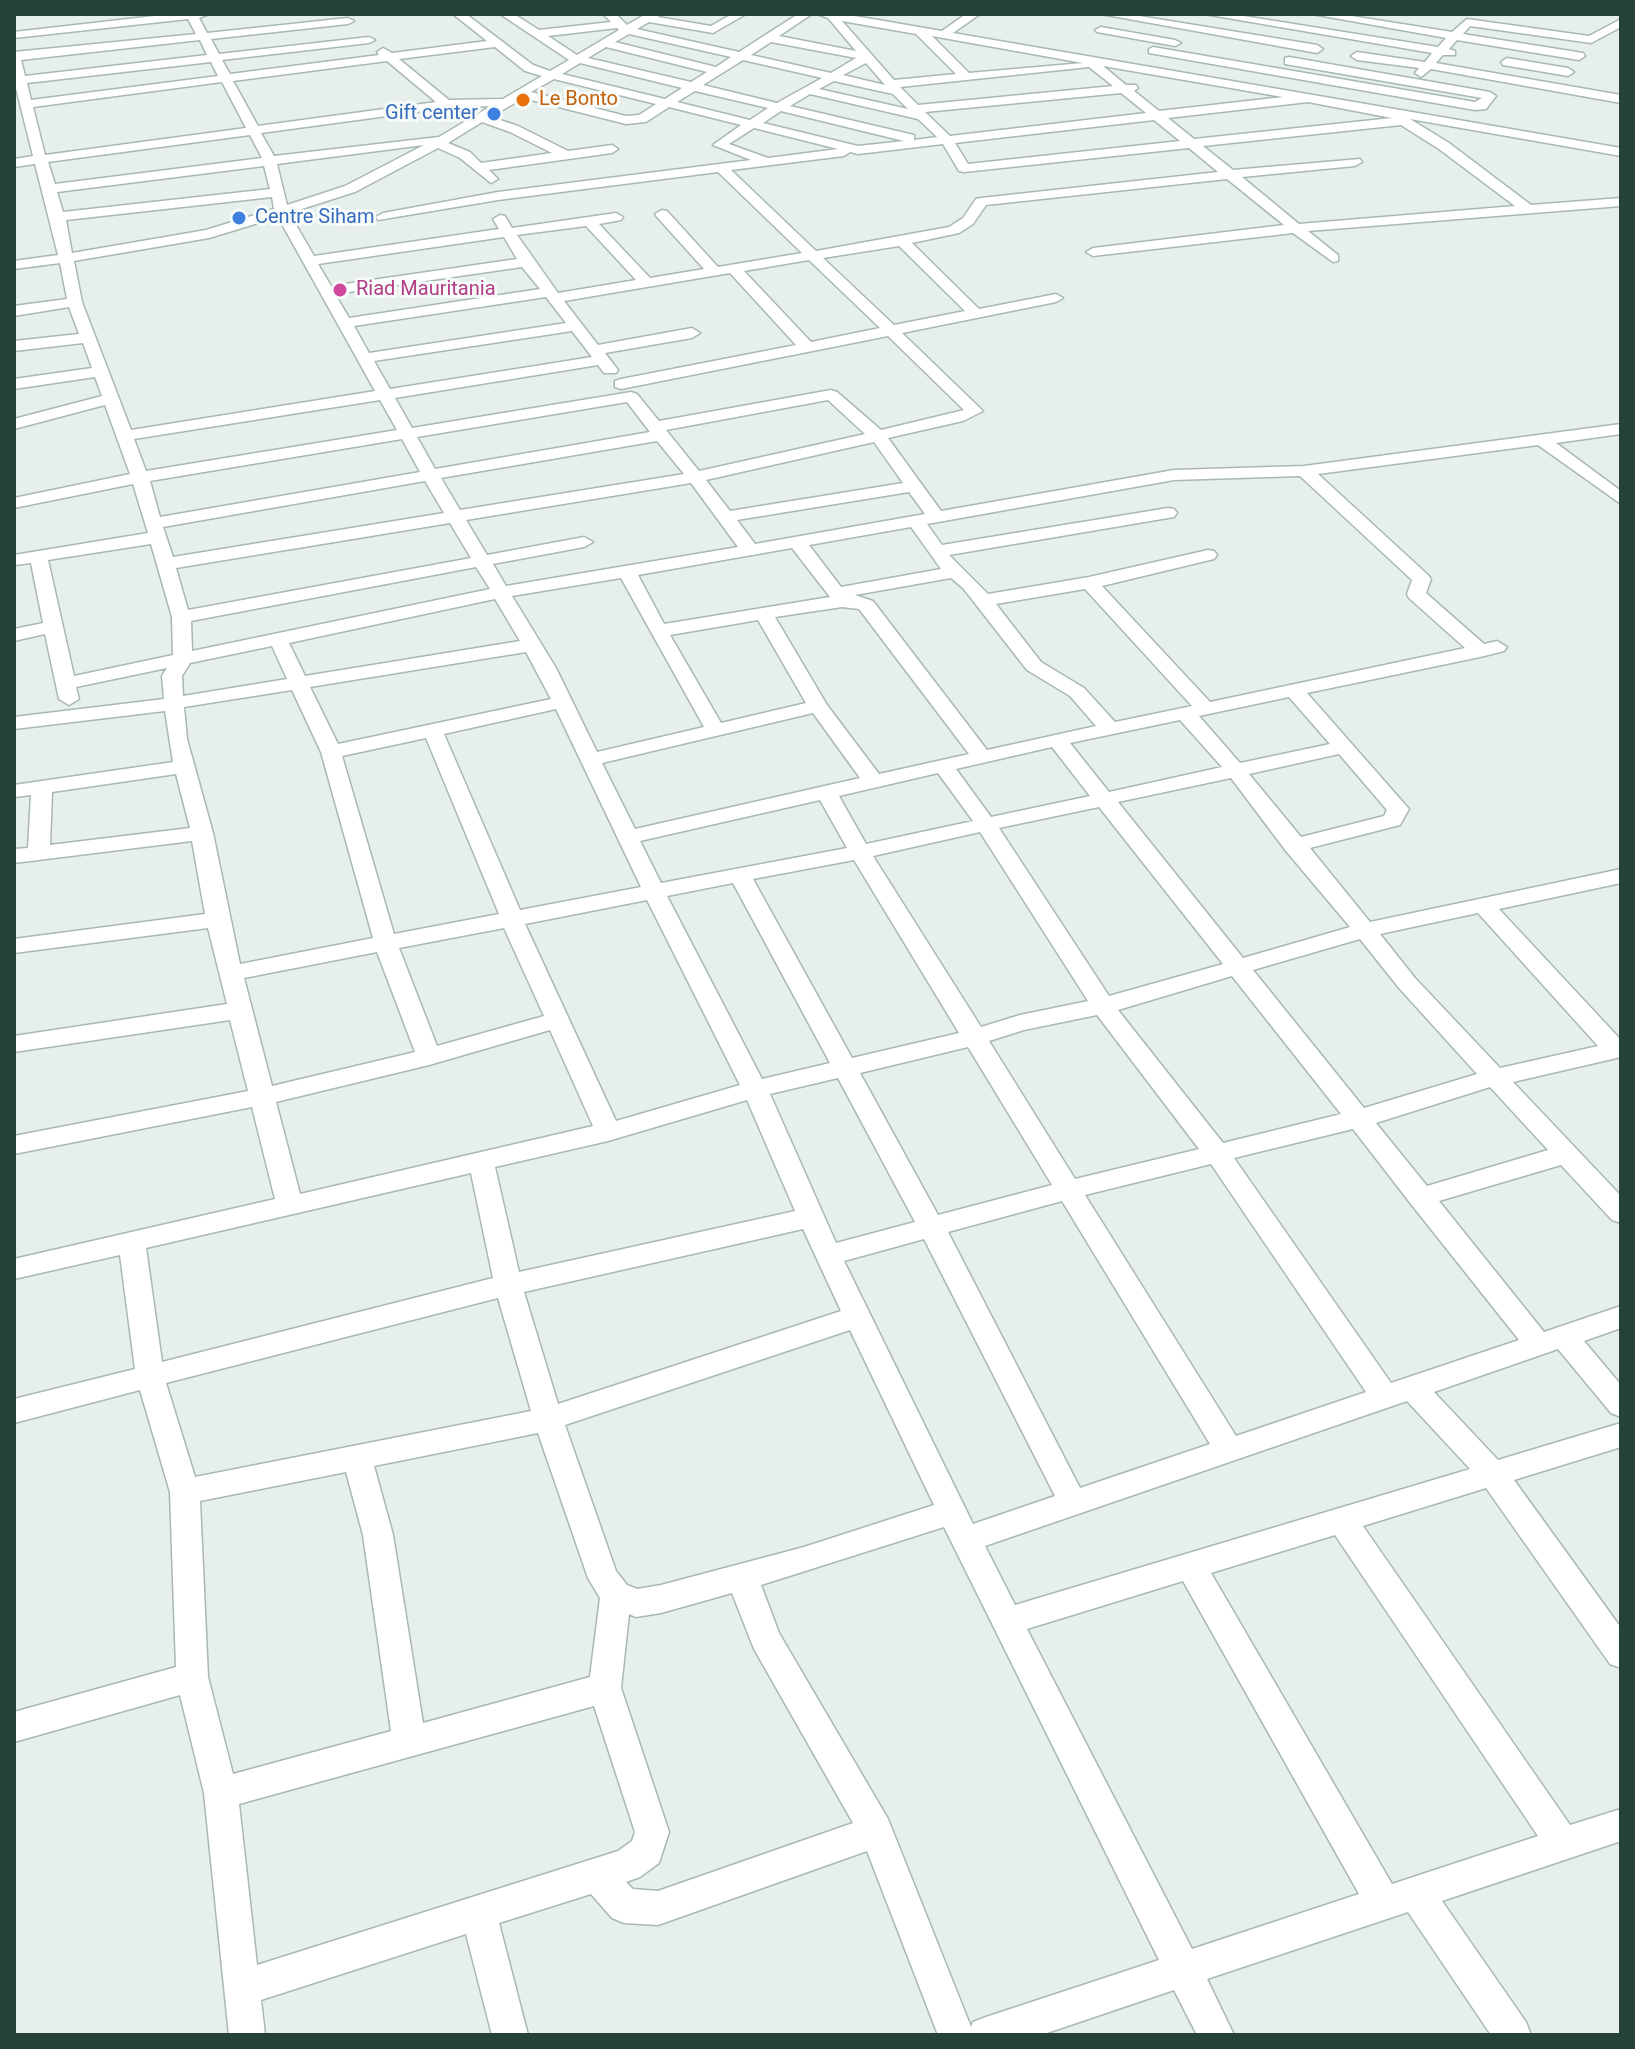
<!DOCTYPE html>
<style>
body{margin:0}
#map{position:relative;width:1635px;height:2049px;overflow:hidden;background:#e6efeb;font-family:Roboto,sans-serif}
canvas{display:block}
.frame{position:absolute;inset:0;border:16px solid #24423a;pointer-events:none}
</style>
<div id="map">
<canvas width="1635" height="2049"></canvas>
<div class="frame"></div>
</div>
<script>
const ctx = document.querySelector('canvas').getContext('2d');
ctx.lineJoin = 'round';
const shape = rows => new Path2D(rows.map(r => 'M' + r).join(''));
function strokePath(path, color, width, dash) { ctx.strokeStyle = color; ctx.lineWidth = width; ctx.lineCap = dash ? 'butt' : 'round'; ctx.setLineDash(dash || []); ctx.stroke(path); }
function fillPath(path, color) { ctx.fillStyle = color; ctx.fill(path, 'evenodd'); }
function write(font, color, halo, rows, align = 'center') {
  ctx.font = font + ' Roboto,sans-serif'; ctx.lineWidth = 6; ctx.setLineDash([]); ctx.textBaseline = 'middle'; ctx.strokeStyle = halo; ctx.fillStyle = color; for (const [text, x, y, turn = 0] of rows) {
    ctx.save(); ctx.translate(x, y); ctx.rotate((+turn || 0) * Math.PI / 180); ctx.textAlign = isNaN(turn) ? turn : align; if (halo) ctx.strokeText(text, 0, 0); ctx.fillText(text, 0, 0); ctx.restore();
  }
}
const minor = shape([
 [172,14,209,14,199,18,207,33,348,18,354,21,348,24,211,39,219,54,369,37,375,40,369,43,222,60,230,74,379,55,377,52,383,48,392,53,487,41,453,14,466,14,533,65,550,71,569,60,500,14,514,14,539,30,611,22,603,14,616,14,627,25,646,14,660,14,658,17,711,26,732,14,746,14,713,33,649,22,637,29,739,52,798,14,812,14,779,36,856,51,828,18,817,14,843,14,942,31,966,14,980,14,953,33,1621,148,1621,156,1410,119,1449,143,1531,205,1621,198,1621,206,1308,231,1338,255,1338,261,1333,262,1293,233,1093,256,1086,252,1093,248,1284,225,1227,179,986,205,973,224,959,233,912,243,979,309,1056,294,1063,298,1056,302,902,333,983,411,963,421,888,438,941,511,1174,470,1304,466,1621,424,1621,434,1556,443,1621,491,1621,504,1538,445,1318,474,1428,575,1431,579,1426,593,1484,644,1497,641,1507,647,1504,651,1480,657,1307,693,1409,809,1400,825,1310,848,1370,922,1621,869,1621,883,1499,909,1621,1040,1621,1057,1513,1082,1621,1196,1621,1223,1612,1220,1561,1165,1439,1201,1544,1332,1621,1306,1621,1328,1584,1341,1621,1385,1621,1417,1611,1413,1558,1349,1434,1392,1498,1460,1621,1423,1621,1447,1514,1480,1621,1628,1621,1668,1610,1664,1486,1488,1363,1526,1570,1825,1621,1809,1621,1841,1442,1901,1526,2022,1531,2035,1491,2035,1408,1912,1207,1979,1234,2035,1197,2035,1174,1990,1041,2035,938,2035,867,1851,658,1925,624,1923,612,1918,591,1894,499,1923,528,2035,492,2035,466,1934,261,2000,265,2035,229,2035,204,1793,180,1695,14,1742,14,1712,176,1667,170,1492,140,1390,14,1423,14,1399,135,1369,120,1255,14,1279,14,1259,275,1199,252,1107,14,1154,14,1136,248,1091,230,1020,14,1052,14,1036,227,1004,208,928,14,953,14,939,205,914,192,841,14,863,14,849,28,848,31,795,14,797,14,785,173,762,165,711,14,729,14,717,164,699,162,676,167,668,76,687,79,699,69,705,59,699,45,634,14,641,14,629,43,623,31,563,14,565,14,555,148,533,133,484,14,508,14,498,130,474,105,405,14,429,14,419,102,396,95,377,14,389,14,379,92,368,83,343,14,351,14,341,79,334,69,307,14,316,14,306,67,299,60,263,14,269,14,261,58,255,35,164,14,167,14,159,33,156,14,80,14,52,196,34,188,19,14,38,14,32,172,14],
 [842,21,916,34,956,74,894,80,842,21],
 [617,28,619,30,577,55,548,36,617,28],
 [629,34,731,57,716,67,615,42,629,34],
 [932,36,1083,63,969,73,932,36],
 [200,40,207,55,25,76,21,60,200,40],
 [771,42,856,58,831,73,751,55,771,42],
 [495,47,525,71,542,76,503,99,449,100,399,59,495,47],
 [606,47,707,72,691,82,588,58,606,47],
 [743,60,822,78,777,103,703,85,743,60],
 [387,61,436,102,258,126,233,81,387,61],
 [211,62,218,76,31,100,27,83,211,62],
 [580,63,682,88,665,99,562,74,580,63],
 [866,63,885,85,843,75,866,63],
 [1103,66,1283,97,1159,111,1134,91,1138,88,1136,85,1126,85,1103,66],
 [1089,67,1113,86,918,105,900,87,1089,67],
 [554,79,656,104,639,115,626,116,531,92,554,79],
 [834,81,893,94,908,109,819,89,834,81],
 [222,82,246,128,45,155,33,107,222,82],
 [695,91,768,108,750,120,677,102,695,91],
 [1121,93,1146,113,950,136,925,112,1121,93],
 [810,94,918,119,937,137,914,140,914,135,790,106,810,94],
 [523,98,626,124,646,122,669,107,741,125,713,145,751,160,498,192,383,213,376,217,378,220,498,200,718,172,802,253,718,267,667,211,662,210,655,214,657,217,704,269,650,278,599,224,621,220,623,217,616,213,512,228,505,216,500,215,493,219,499,229,314,256,289,213,355,192,438,148,460,158,491,183,498,179,489,170,612,153,618,149,612,145,568,151,518,126,491,117,523,98],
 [1308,102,1392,118,1194,139,1168,118,1308,102],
 [491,106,439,137,274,156,261,133,446,108,491,106],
 [781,111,904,141,858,146,763,123,781,111],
 [1154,120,1180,141,968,164,955,143,1154,120],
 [482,122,510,132,552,153,481,163,470,152,448,143,482,122],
 [1401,125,1439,149,1515,206,1299,224,1242,177,1355,166,1362,162,1360,159,1233,170,1203,146,1401,125],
 [754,128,838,149,768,158,729,144,754,128],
 [250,135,262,158,55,184,48,162,250,135],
 [943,144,959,171,964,172,1189,148,1218,172,981,198,976,199,963,218,949,227,816,251,731,170,844,156,850,152,858,154,943,144],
 [424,145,345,186,287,205,277,164,424,145],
 [264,166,270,189,63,212,57,192,264,166],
 [272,197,274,209,206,230,72,253,66,220,272,197],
 [278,217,375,391,131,430,82,302,74,261,209,238,278,217],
 [586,226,636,280,558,293,517,235,586,226],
 [504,237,517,259,331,286,318,264,504,237],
 [899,246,965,311,894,325,823,258,899,246],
 [809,260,880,328,811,342,744,271,809,260],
 [522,267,540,289,349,318,335,294,522,267],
 [730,273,796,345,621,379,615,381,615,387,621,389,888,336,964,410,881,430,837,392,831,390,659,421,637,394,631,392,412,428,395,398,598,365,604,373,616,373,618,370,605,353,692,338,700,333,692,328,598,345,564,301,730,273],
 [546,297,566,323,369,353,354,326,546,297],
 [572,331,592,357,390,389,374,361,572,331],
 [380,400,397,430,146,471,134,439,380,400],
 [828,400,865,434,699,471,666,430,828,400],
 [627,402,650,432,435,469,417,437,627,402],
 [402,439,420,472,160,517,150,481,402,439],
 [657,441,684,474,460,510,441,478,657,441],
 [874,442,903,483,730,511,706,480,874,442],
 [1300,476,1412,580,1407,594,1409,598,1465,648,1210,702,1102,586,1214,559,1217,555,1214,551,1208,550,1089,577,988,594,949,555,1168,518,1174,517,1177,513,1174,509,1168,508,942,545,927,524,1174,480,1300,476],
 [425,481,444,513,173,557,163,527,425,481],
 [691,483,738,547,506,586,493,564,584,547,593,542,584,537,487,555,466,520,691,483],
 [909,492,925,514,755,544,737,520,909,492],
 [450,523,471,558,188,610,176,568,450,523],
 [911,527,941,569,841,587,809,545,911,527],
 [151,544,172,617,173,655,74,676,48,560,151,544],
 [792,548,830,597,664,624,638,575,792,548],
 [476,567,490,589,192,651,191,621,476,567],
 [621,578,704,727,597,752,556,668,512,596,621,578],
 [951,578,963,588,1027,670,1070,696,1096,726,987,750,873,601,855,595,951,578],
 [1085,589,1192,706,1115,722,1084,688,1041,662,996,604,1085,589],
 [495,599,520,641,305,676,289,643,495,599],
 [842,607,859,609,969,754,879,774,827,705,775,617,842,607],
 [758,620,806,703,721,723,670,635,758,620],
 [272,646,287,679,183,696,182,676,190,663,272,646],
 [526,652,551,699,338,744,310,687,526,652],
 [292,690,321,752,373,938,240,964,213,833,187,739,184,707,292,690],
 [1289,697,1330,744,1240,763,1199,716,1289,697],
 [556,709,641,887,520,910,444,734,556,709],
 [813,713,860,778,635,829,602,763,813,713],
 [1180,720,1222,767,1109,792,1070,743,1180,720],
 [426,738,499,914,394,934,342,756,426,738],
 [1052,747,1090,796,991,817,956,769,1052,747],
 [1339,754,1387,810,1384,816,1301,837,1249,774,1339,754],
 [938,773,973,821,866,844,839,796,938,773],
 [176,774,190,828,50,845,52,792,176,774],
 [1231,778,1286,851,1350,927,1243,958,1118,802,1231,778],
 [820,800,847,848,661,883,640,841,820,800],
 [1099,807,1223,964,1109,996,999,828,1099,807],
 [980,832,1088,1001,1020,1015,981,1027,873,856,980,832],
 [854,860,959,1033,852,1058,753,879,854,860],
 [733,883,830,1063,762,1079,667,896,733,883],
 [647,900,740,1085,616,1121,525,924,647,900],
 [1478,913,1598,1046,1500,1068,1415,978,1380,934,1478,913],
 [504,928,544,1016,437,1046,399,948,504,928],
 [1360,939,1399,988,1477,1074,1364,1108,1253,970,1360,939],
 [377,952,415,1052,272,1086,244,978,377,952],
 [1232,976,1341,1114,1223,1143,1118,1010,1232,976],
 [1097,1015,1199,1149,1075,1179,989,1041,1024,1030,1097,1015],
 [550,1030,593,1126,300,1194,276,1102,429,1065,550,1030],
 [968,1047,1052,1185,938,1215,860,1073,968,1047],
 [838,1078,915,1222,836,1243,770,1094,838,1078],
 [1490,1087,1548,1150,1427,1186,1376,1123,1490,1087],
 [747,1100,795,1211,519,1272,495,1167,608,1141,747,1100],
 [1353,1129,1411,1204,1519,1340,1391,1383,1234,1158,1353,1129],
 [1211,1164,1366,1392,1236,1436,1085,1195,1211,1164],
 [471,1173,493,1278,162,1362,146,1248,471,1173],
 [1062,1201,1210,1444,1080,1488,948,1232,1062,1201],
 [803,1229,841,1311,558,1404,524,1292,803,1229],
 [924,1239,1055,1496,973,1524,844,1261,924,1239],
 [498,1298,531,1411,195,1477,166,1383,498,1298],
 [850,1330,934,1505,804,1547,661,1585,637,1589,627,1585,616,1571,565,1425,850,1330],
 [1407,1401,1470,1469,1015,1605,985,1546,1407,1401],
 [538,1433,588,1578,600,1598,590,1677,423,1723,393,1535,374,1466,538,1433],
 [346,1472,363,1535,391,1731,233,1774,208,1677,200,1501,346,1472],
 [944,1527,1159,1960,986,2017,973,2022,971,2027,888,1819,779,1633,761,1585,944,1527],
 [1335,1535,1538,1836,1392,1884,1211,1573,1335,1535],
 [1183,1581,1359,1894,1192,1949,1027,1629,1183,1581],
 [732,1593,754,1649,853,1823,658,1891,633,1889,626,1882,640,1877,659,1863,669,1832,621,1688,629,1614,636,1617,661,1613,732,1593],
 [594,1706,635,1832,632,1841,618,1851,257,1965,239,1804,594,1706],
 [1101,14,1127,14,1317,45,1323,49,1317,53,1101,14],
 [1204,14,1231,14,1438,47,1446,38,1312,14,1339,14,1452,32,1467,19,1589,36,1621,19,1621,27,1591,43,1470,26,1463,34,1583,53,1585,56,1579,60,1457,40,1449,49,1455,51,1455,55,1443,55,1436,63,1621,95,1621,103,1431,69,1421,77,1415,73,1419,68,1357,60,1351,56,1357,52,1425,62,1432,53,1204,14],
 [1101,27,1175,40,1181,43,1175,46,1097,32,1095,30,1101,27],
 [1153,47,1475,102,1482,98,1285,64,1285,58,1289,57,1490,92,1496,96,1486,109,1475,110,1149,53,1149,49,1153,47],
 [1507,58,1568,68,1574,72,1568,76,1503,65,1501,62,1507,58]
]);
const markers = [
 [523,100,8,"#e8710a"],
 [494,114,8,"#3f7fe0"],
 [239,218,8,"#3f7fe0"],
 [340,290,8,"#d1479c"]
];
const farFoodnames = [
 ["Le Bonto",539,100]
];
const farShopnames = [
 ["Gift center",478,114],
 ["Centre Siham",255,218,"left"]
];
const farHotelnames = [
 ["Riad Mauritania",356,290]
];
strokePath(minor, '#a8b8b2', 3);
fillPath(minor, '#fff');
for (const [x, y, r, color] of markers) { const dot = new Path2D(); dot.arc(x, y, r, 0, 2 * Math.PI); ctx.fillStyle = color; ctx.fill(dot); strokePath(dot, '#f7fbf9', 3); }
write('20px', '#c56008', '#f7fbf9', farFoodnames, 'left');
write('20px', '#366cbe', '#f7fbf9', farShopnames, 'right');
write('20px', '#b23c85', '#f7fbf9', farHotelnames, 'left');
</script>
